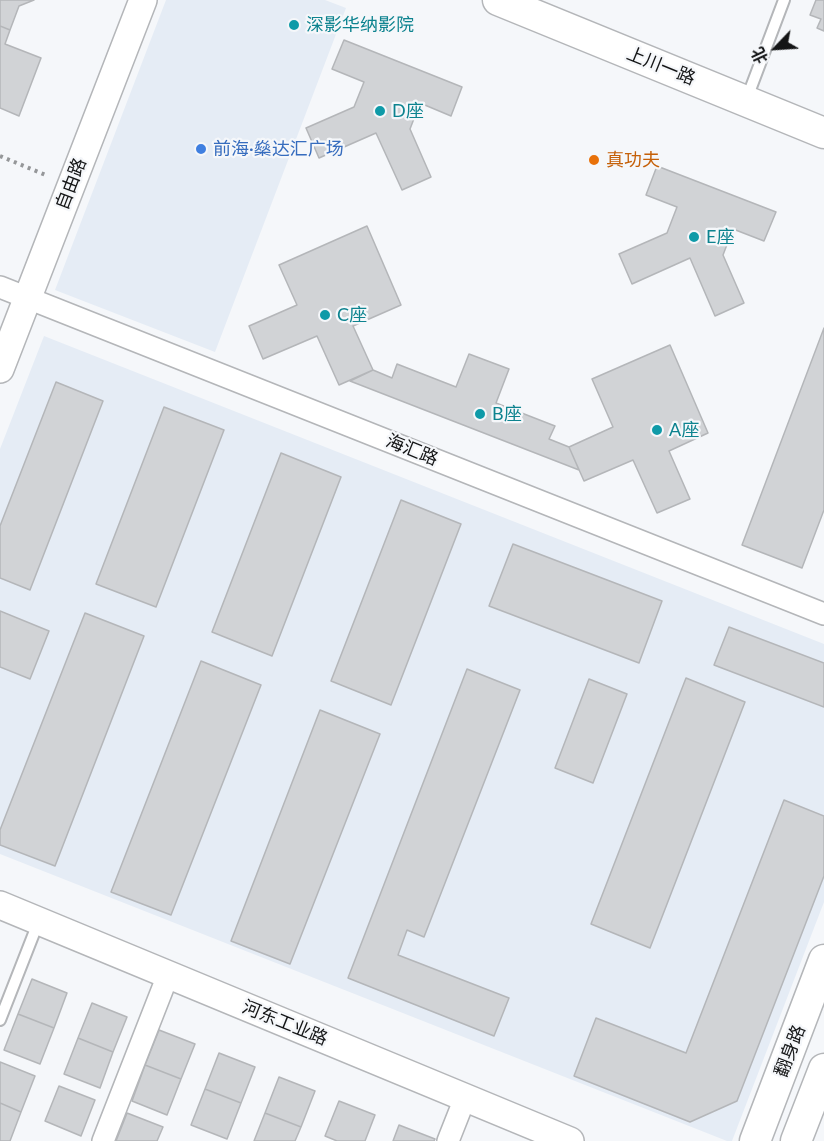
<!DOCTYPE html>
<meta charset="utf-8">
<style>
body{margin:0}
#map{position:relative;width:824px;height:1141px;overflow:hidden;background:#f5f7fa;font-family:Lato,"Noto Sans SC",sans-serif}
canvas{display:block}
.north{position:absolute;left:746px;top:18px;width:60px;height:60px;-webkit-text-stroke:4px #f5f7fa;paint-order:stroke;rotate:245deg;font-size:16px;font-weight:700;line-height:24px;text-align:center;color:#141516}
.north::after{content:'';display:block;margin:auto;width:21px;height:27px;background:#141516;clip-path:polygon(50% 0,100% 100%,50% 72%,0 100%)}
</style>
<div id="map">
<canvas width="824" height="1141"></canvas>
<div class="north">北</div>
</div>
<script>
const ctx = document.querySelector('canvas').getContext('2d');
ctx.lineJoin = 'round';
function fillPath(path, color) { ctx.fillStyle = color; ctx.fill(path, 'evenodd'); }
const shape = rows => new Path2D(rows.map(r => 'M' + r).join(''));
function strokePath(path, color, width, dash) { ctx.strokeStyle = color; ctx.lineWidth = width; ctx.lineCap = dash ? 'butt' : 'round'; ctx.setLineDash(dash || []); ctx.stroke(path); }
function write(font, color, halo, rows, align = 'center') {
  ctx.font = font + ' Lato,"Noto Sans SC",sans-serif'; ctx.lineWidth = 4.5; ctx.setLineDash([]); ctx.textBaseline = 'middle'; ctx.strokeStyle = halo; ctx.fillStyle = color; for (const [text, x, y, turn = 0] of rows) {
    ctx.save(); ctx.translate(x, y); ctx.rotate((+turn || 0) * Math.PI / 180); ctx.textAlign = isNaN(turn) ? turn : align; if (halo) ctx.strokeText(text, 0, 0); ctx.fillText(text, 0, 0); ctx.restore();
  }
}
const built = shape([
 [166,0,325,0,346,8,215,352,55,290],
 [44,336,824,644,824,902,732,1141,727,1141,0,854,0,449]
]);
const building = shape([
 [0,0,34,0,19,6,10,30,0,26,0,0],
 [816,0,824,0,824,31,817,28,821,19,810,15,816,0],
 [0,26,10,30,5,44,41,58,19,116,0,108,0,26],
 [344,40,462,87,451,116,420,103,410,129,431,177,402,190,376,133,319,158,306,128,354,107,364,82,332,69,344,40],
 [657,166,776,212,764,241,733,229,723,255,744,303,715,316,690,258,632,284,619,254,667,233,677,207,646,195,657,166],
 [367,226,401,305,353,326,373,370,339,385,317,336,263,359,249,326,297,305,279,265,367,226],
 [824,328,824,510,802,568,742,545,824,328],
 [670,345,708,433,669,451,690,499,657,513,633,460,584,481,569,447,613,427,592,379,670,345],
 [469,354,509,369,496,403,555,426,549,439,569,447,579,470,350,381,373,370,392,378,397,364,456,387,469,354],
 [56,382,103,401,30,590,0,578,0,526,56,382],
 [164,407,224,430,156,607,96,584,164,407],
 [281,453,341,477,272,656,212,632,281,453],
 [401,500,461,524,391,705,331,681,401,500],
 [513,544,662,601,639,663,489,606,513,544],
 [0,611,49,631,30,679,0,667,0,611],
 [85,613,144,636,55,866,0,845,0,830,85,613],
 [729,627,824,663,824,707,714,665,729,627],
 [201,661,261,685,171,915,111,892,201,661],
 [467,669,520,690,424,937,407,930,398,955,509,998,494,1036,348,978,467,669],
 [686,678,745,702,650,948,591,924,686,678],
 [589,679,627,694,593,783,555,768,589,679],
 [320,710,380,734,290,964,231,941,320,710],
 [784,800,824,816,824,876,737,1101,690,1122,574,1076,596,1018,686,1053,784,800],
 [32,979,67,993,54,1028,18,1014,32,979],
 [92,1003,127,1017,113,1052,78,1038,92,1003],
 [18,1014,54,1028,40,1064,4,1050,18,1014],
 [159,1030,195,1044,181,1079,145,1065,159,1030],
 [78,1038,113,1052,100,1088,64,1074,78,1038],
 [219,1053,255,1067,241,1103,205,1089,219,1053],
 [0,1062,35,1076,21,1112,0,1103,0,1062],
 [145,1065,181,1079,167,1115,132,1101,145,1065],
 [279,1077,315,1091,301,1127,265,1113,279,1077],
 [59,1086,95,1100,81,1136,45,1121,59,1086],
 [205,1089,241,1103,227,1139,191,1125,205,1089],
 [339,1101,375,1115,365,1141,337,1141,325,1136,339,1101],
 [0,1103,21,1112,10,1141,0,1141,0,1103],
 [127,1113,163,1127,157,1141,116,1141,127,1113],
 [265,1113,301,1127,295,1141,254,1141,265,1113],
 [399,1125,435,1139,434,1141,393,1141,399,1125]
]);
const path = shape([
 [0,156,48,176]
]);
const service = shape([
 [747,98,784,0],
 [0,1020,38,923]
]);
const minor = shape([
 [0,287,824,614],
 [103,1141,168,975],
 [448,1141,465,1098]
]);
const tertiary = shape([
 [0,369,143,0],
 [0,905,570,1141]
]);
const secondary = shape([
 [498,0,824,133],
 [755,1141,824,960],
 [796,1141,824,1069]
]);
const markers = [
 [294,25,6,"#0f9aa8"],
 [380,111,6,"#0f9aa8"],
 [201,149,6,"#3f7fe0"],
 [594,160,6,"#e8710a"],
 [694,237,6,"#0f9aa8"],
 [325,315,6,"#0f9aa8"],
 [480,414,6,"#0f9aa8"],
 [657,430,6,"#0f9aa8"]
];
const cultureNames = [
 ["深影华纳影院",306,25],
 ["D座",392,111],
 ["E座",706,237],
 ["C座",337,315],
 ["B座",492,414],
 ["A座",669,430]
];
const streetNames = [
 ["上川一路",661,66,22],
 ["自由路",71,184,-69],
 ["海汇路",412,450,22],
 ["河东工业路",285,1023,22],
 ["翻身路",790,1051,-69]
];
const shopNames = [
 ["前海·燊达汇广场",213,149]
];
const foodNames = [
 ["真功夫",606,160]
];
fillPath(built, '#e5ecf5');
fillPath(building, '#d1d3d6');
strokePath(building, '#b4b6b9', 1.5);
strokePath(service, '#b4b6b9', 14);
strokePath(minor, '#b4b6b9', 24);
strokePath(tertiary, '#b4b6b9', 30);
strokePath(secondary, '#b4b6b9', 33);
strokePath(path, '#959799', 4, [3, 4.5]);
strokePath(service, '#fff', 10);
strokePath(minor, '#fff', 21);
strokePath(tertiary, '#fff', 27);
strokePath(secondary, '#fff', 30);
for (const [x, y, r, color] of markers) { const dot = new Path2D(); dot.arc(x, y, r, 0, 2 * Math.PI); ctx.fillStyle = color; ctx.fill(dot); strokePath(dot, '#f5f7fa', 2); }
write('18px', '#0d838f', '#f5f7fa', cultureNames, 'left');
write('18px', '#141516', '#f5f7fa', streetNames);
write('18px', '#366cbe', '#f5f7fa', shopNames, 'left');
write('18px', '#c56008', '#f5f7fa', foodNames, 'left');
</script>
